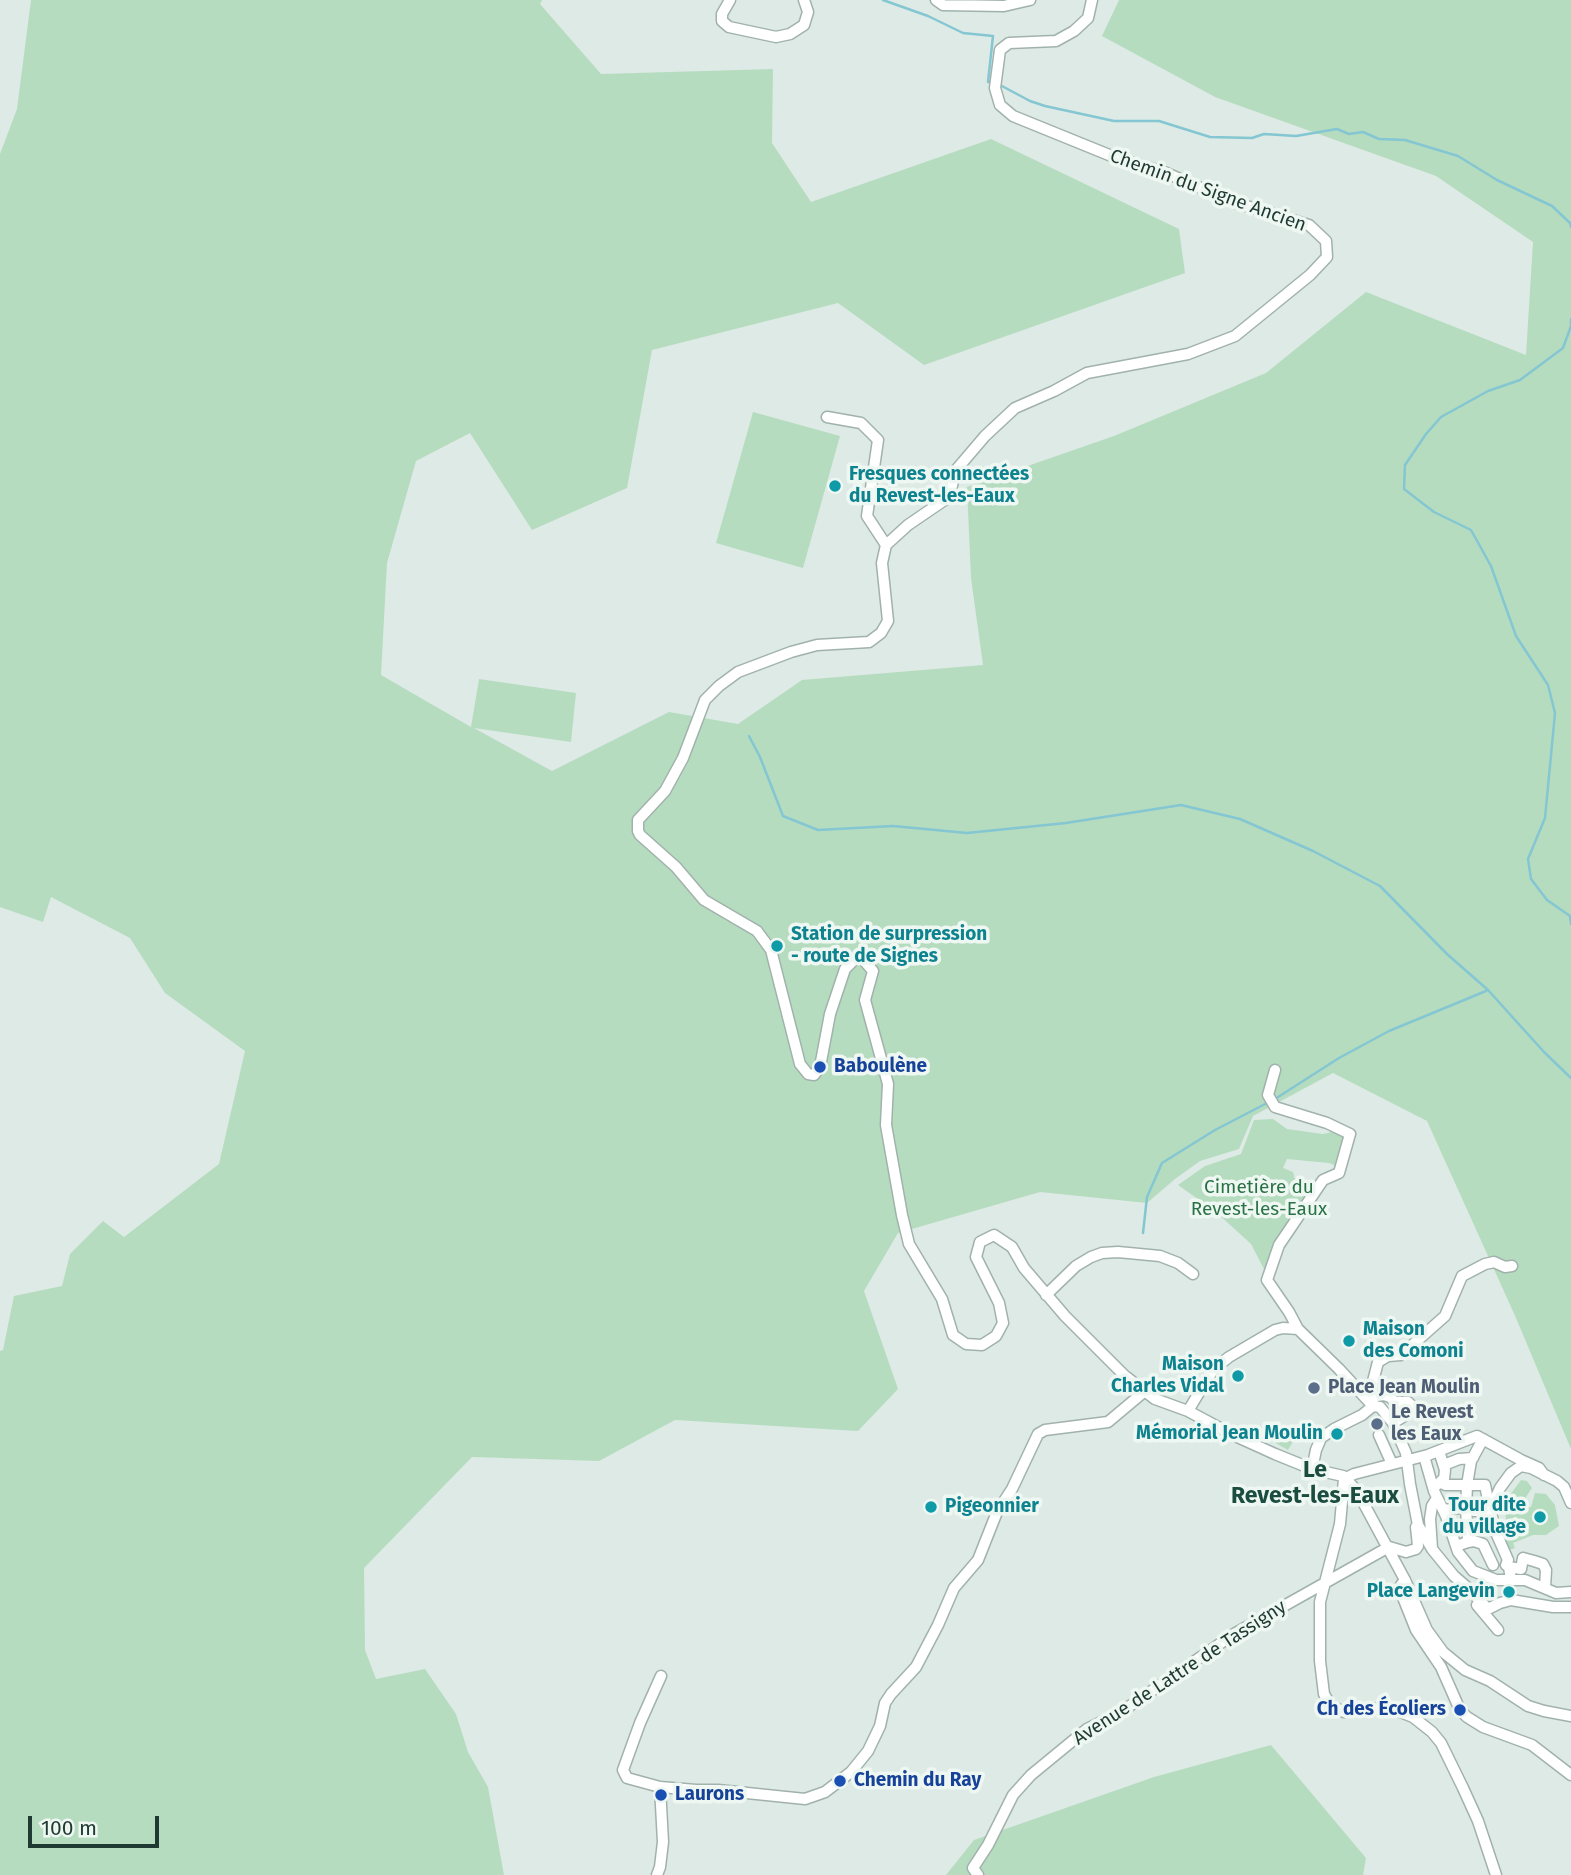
<!DOCTYPE html>
<meta charset="utf-8">
<style>
body{margin:0}
#map{position:relative;width:1571px;height:1875px;overflow:hidden;background:#deeae5;font-family:"Fira Sans",sans-serif}
canvas{display:block}
.scale{position:absolute;left:28px;top:1816px;width:131px;height:32px;box-sizing:border-box;border:4px solid #1f3a33;border-top:0;padding-left:9px;font-size:21px;line-height:24px;white-space:nowrap;color:#1f3a33;-webkit-text-stroke:5px #eff7f3;paint-order:stroke}
</style>
<div id="map">
<canvas width="1571" height="1875"></canvas>
<div class="scale">100 m</div>
</div>
<script>
const ctx = document.querySelector('canvas').getContext('2d');
ctx.lineJoin = 'round';
function fillPath(path, color) { ctx.fillStyle = color; ctx.fill(path, 'evenodd'); }
const shape = rows => new Path2D(rows.map(r => 'M' + r).join(''));
function strokePath(path, color, width, dash) { ctx.strokeStyle = color; ctx.lineWidth = width; ctx.lineCap = dash ? 'butt' : 'round'; ctx.setLineDash(dash || []); ctx.stroke(path); }
function write(font, color, halo, rows, align = 'center') {
  ctx.font = font + ' "Fira Sans",sans-serif'; ctx.lineWidth = 7; ctx.setLineDash([]); ctx.textBaseline = 'middle'; ctx.strokeStyle = halo; ctx.fillStyle = color; for (const [text, x, y, turn = 0] of rows) {
    ctx.save(); ctx.translate(x, y); ctx.rotate((+turn || 0) * Math.PI / 180); ctx.textAlign = isNaN(turn) ? turn : align; if (halo) ctx.strokeText(text, 0, 0); ctx.fillText(text, 0, 0); ctx.restore();
  }
}
const green = shape([
 [31,0,542,0,540,4,601,74,773,69,772,143,811,202,991,139,1179,229,1185,273,924,365,838,303,652,350,627,488,532,530,470,433,416,461,387,563,381,675,471,727,479,679,576,693,571,742,474,728,552,771,669,712,738,724,802,680,983,665,971,578,967,487,1114,436,1266,373,1366,292,1526,355,1533,242,1436,176,1215,97,1102,36,1119,0,1571,0,1571,1449,1516,1318,1427,1121,1333,1073,1253,1116,1239,1149,1200,1161,1175,1179,1147,1203,1040,1192,898,1233,864,1291,898,1389,858,1431,675,1420,599,1461,472,1457,364,1568,365,1650,376,1679,425,1669,456,1714,468,1752,488,1787,504,1875,0,1875,0,1351,3,1350,14,1296,62,1286,70,1254,103,1221,124,1237,219,1164,245,1051,165,993,130,938,51,897,43,922,0,907,0,154,17,109],
 [753,412,840,436,803,568,716,543],
 [1273,1119,1287,1129,1323,1134,1336,1131,1345,1136,1339,1167,1329,1163,1287,1159,1283,1168,1293,1172,1295,1180,1317,1182,1266,1273,1251,1244,1216,1212,1178,1185,1205,1166,1241,1154,1254,1120],
 [1281,1427,1296,1436,1288,1450,1272,1441],
 [1521,1480,1527,1481,1532,1488,1526,1497,1525,1508,1531,1507,1535,1493,1546,1494,1555,1505,1559,1526,1546,1535,1533,1535,1513,1543,1515,1548,1505,1551,1499,1536,1508,1532,1505,1511,1510,1495],
 [1271,1745,1366,1858,1363,1875,946,1875,974,1840,1154,1777]
]);
const stream = shape([
 [883,0,928,16,963,33,993,36,988,82,991,82],
 [1000,85,1030,101,1045,106,1114,121,1159,121,1210,137,1252,138,1264,134,1296,136,1337,129,1349,134,1363,132,1379,139,1405,140,1458,156,1497,180,1552,206,1570,223,1571,227],
 [1571,319,1571,326,1563,348,1520,380,1488,391,1441,417,1426,434,1405,465,1404,489,1434,512,1471,530,1491,566,1516,636,1548,685,1555,713,1545,818,1528,859,1531,879,1547,900,1570,916,1571,924],
 [749,736,760,757,783,816,818,830,893,826,967,833,1066,823,1181,805,1240,819,1313,851,1380,886,1447,954,1488,990,1544,1052,1571,1078],
 [1275,1099,1339,1058,1389,1031,1486,991],
 [1143,1233,1147,1197,1162,1163,1215,1130,1269,1102]
]);
const minor = shape([
 [730,0,722,14,722,21,729,27,776,37,790,34,804,25,808,12,804,0],
 [936,0,943,5,1004,6,1030,0],
 [827,417,861,423,878,440,867,516,886,545,882,563,888,621,881,633,869,642,817,645,791,652,738,672,719,686,705,700,683,758,665,791,638,820,638,831,640,835,676,867,704,900,757,931,771,950,800,1064,808,1074,814,1075,820,1067,830,1014,845,969,859,955,873,971,865,1000,888,1084,886,1125,902,1215,909,1244,942,1299,953,1335,966,1344,982,1345,996,1336,1003,1323,999,1303,976,1257,980,1242,994,1235,1012,1247,1024,1268,1065,1316,1125,1376,1155,1399,1188,1411,1233,1435,1275,1454,1312,1469,1343,1476,1357,1491,1405,1580,1427,1630,1443,1652,1465,1670,1490,1681,1528,1706,1544,1711,1571,1716],
 [886,545,908,525,949,497,956,470,985,436,1015,408,1054,391,1087,373,1188,354,1235,336,1310,275,1327,257,1326,241,1309,225,1233,202,1164,172,1119,159,1013,116,1000,105,995,88,1000,50,1009,43,1056,41,1074,31,1088,18,1092,0],
 [1275,1070,1268,1095,1275,1107,1327,1123,1350,1134,1339,1173,1323,1180,1279,1245,1267,1280,1289,1312,1298,1329,1339,1369,1373,1406,1380,1407,1393,1423,1406,1453,1410,1484,1418,1525,1432,1549,1454,1576,1469,1589,1486,1607,1490,1608,1500,1603,1511,1600,1553,1607,1571,1607],
 [1046,1295,1076,1266,1091,1257,1102,1253,1118,1252,1160,1256,1178,1263,1193,1274],
 [1372,1400,1376,1396,1384,1395,1390,1397,1395,1402,1408,1402,1412,1406,1412,1410,1409,1413,1393,1423],
 [1373,1405,1371,1389,1378,1362,1388,1356,1401,1355,1445,1316,1462,1276,1485,1264,1494,1262,1505,1267,1512,1266],
 [1188,1411,1209,1376,1215,1368,1229,1357,1275,1330,1283,1328,1298,1329],
 [1379,1435,1392,1464],
 [1424,1456,1434,1491,1446,1516,1458,1552,1473,1571,1496,1580,1525,1580,1556,1593,1571,1592],
 [1444,1465,1459,1459,1473,1458],
 [1312,1469,1316,1450,1321,1438,1334,1429,1362,1415,1373,1406],
 [1344,1479,1340,1524,1320,1602,1320,1661,1324,1694,1331,1706,1344,1712,1382,1708,1393,1709,1413,1717,1432,1732,1441,1743,1463,1788,1478,1821,1496,1875],
 [1344,1479,1354,1474,1428,1455,1477,1436,1521,1460,1539,1468,1544,1475],
 [1441,1481,1445,1485,1485,1485,1490,1510,1497,1535,1508,1560,1506,1565],
 [1437,1485,1444,1479,1445,1470,1439,1451],
 [1443,1510,1461,1508,1475,1511,1490,1510,1500,1488,1511,1473,1521,1466,1531,1468,1557,1481,1564,1487,1571,1503],
 [1468,1542,1474,1541,1483,1544,1493,1565],
 [1386,1546,1406,1552,1416,1549,1418,1546,1416,1527],
 [1456,1546,1468,1542,1468,1539,1466,1509,1467,1485,1471,1461,1483,1439],
 [1432,1548,1430,1519,1432,1506,1437,1498],
 [1405,1580,1401,1585,1402,1595,1416,1630,1441,1667,1460,1710,1467,1717,1483,1727,1532,1745,1571,1775],
 [1511,1580,1509,1567,1521,1569,1523,1558,1534,1561,1543,1564,1546,1570,1545,1588],
 [1477,1605,1498,1630],
 [661,1676,640,1723,623,1770,627,1778,660,1787,696,1790,718,1790,805,1799,825,1792,851,1772,868,1751,880,1726,885,1703,891,1694,916,1667,938,1625,954,1588,978,1560,997,1512,1012,1489,1038,1434,1045,1430,1108,1422,1145,1391],
 [657,1875,660,1867,663,1842,660,1787],
 [978,1875,973,1868,988,1845,1013,1795,1031,1775,1087,1729,1121,1712,1234,1634,1387,1548]
]);
const markers = [
 [835,486,7,"#0f9aa8"],
 [777,946,7,"#0f9aa8"],
 [820,1067,7,"#1a4fb4"],
 [1349,1341,7,"#0f9aa8"],
 [1238,1376,7,"#0f9aa8"],
 [1314,1388,7,"#5c6f8a"],
 [1377,1424,7,"#5c6f8a"],
 [1337,1434,7,"#0f9aa8"],
 [931,1507,7,"#0f9aa8"],
 [1540,1517,7,"#0f9aa8"],
 [1509,1592,7,"#0f9aa8"],
 [1460,1710,7,"#1a4fb4"],
 [840,1781,7,"#1a4fb4"],
 [661,1795,7,"#1a4fb4"]
];
const streetNames = [
 ["Chemin du Signe Ancien",1208,191,20],
 ["Avenue de Lattre de Tassigny",1180,1673,-33]
];
const cultureNames = [
 ["Fresques connectées",849,475],
 ["du Revest-les-Eaux",849,497],
 ["Station de surpression",791,935],
 ["- route de Signes",791,957],
 ["Maison",1363,1330],
 ["des Comoni",1363,1352],
 ["Maison",1224,1365,"right"],
 ["Charles Vidal",1224,1387,"right"],
 ["Mémorial Jean Moulin",1323,1434,"right"],
 ["Tour dite",1526,1506,"right"],
 ["du village",1526,1528,"right"],
 ["Pigeonnier",945,1507],
 ["Place Langevin",1495,1592,"right"]
];
const transitNames = [
 ["Baboulène",834,1067],
 ["Ch des Écoliers",1446,1710,"right"],
 ["Chemin du Ray",854,1781],
 ["Laurons",675,1795]
];
const parkNames = [
 ["Cimetière du",1259,1188],
 ["Revest-les-Eaux",1259,1210]
];
const serviceNames = [
 ["Place Jean Moulin",1328,1388],
 ["Le Revest",1391,1413],
 ["les Eaux",1391,1435]
];
const quarterNames = [
 ["Le",1315,1471],
 ["Revest-les-Eaux",1315,1497]
];
fillPath(green, '#b6dcc0');
strokePath(stream, '#84c6d1', 2.5);
strokePath(minor, '#a1b2ac', 13);
strokePath(minor, '#fff', 10);
for (const [x, y, r, color] of markers) { const dot = new Path2D(); dot.arc(x, y, r, 0, 2 * Math.PI); ctx.fillStyle = color; ctx.fill(dot); strokePath(dot, '#eff7f3', 2.5); }
write('19px', '#1f3a33', '#eff7f3', streetNames);
write('bold 19px', '#0d838f', '#eff7f3', cultureNames, 'left');
write('bold 19px', '#164399', '#eff7f3', transitNames, 'left');
write('19px', '#297245', '#eff7f3', parkNames);
write('bold 19px', '#4e5e75', '#eff7f3', serviceNames, 'left');
write('bold 23px', '#1b4c40', '#eff7f3', quarterNames);
</script>
